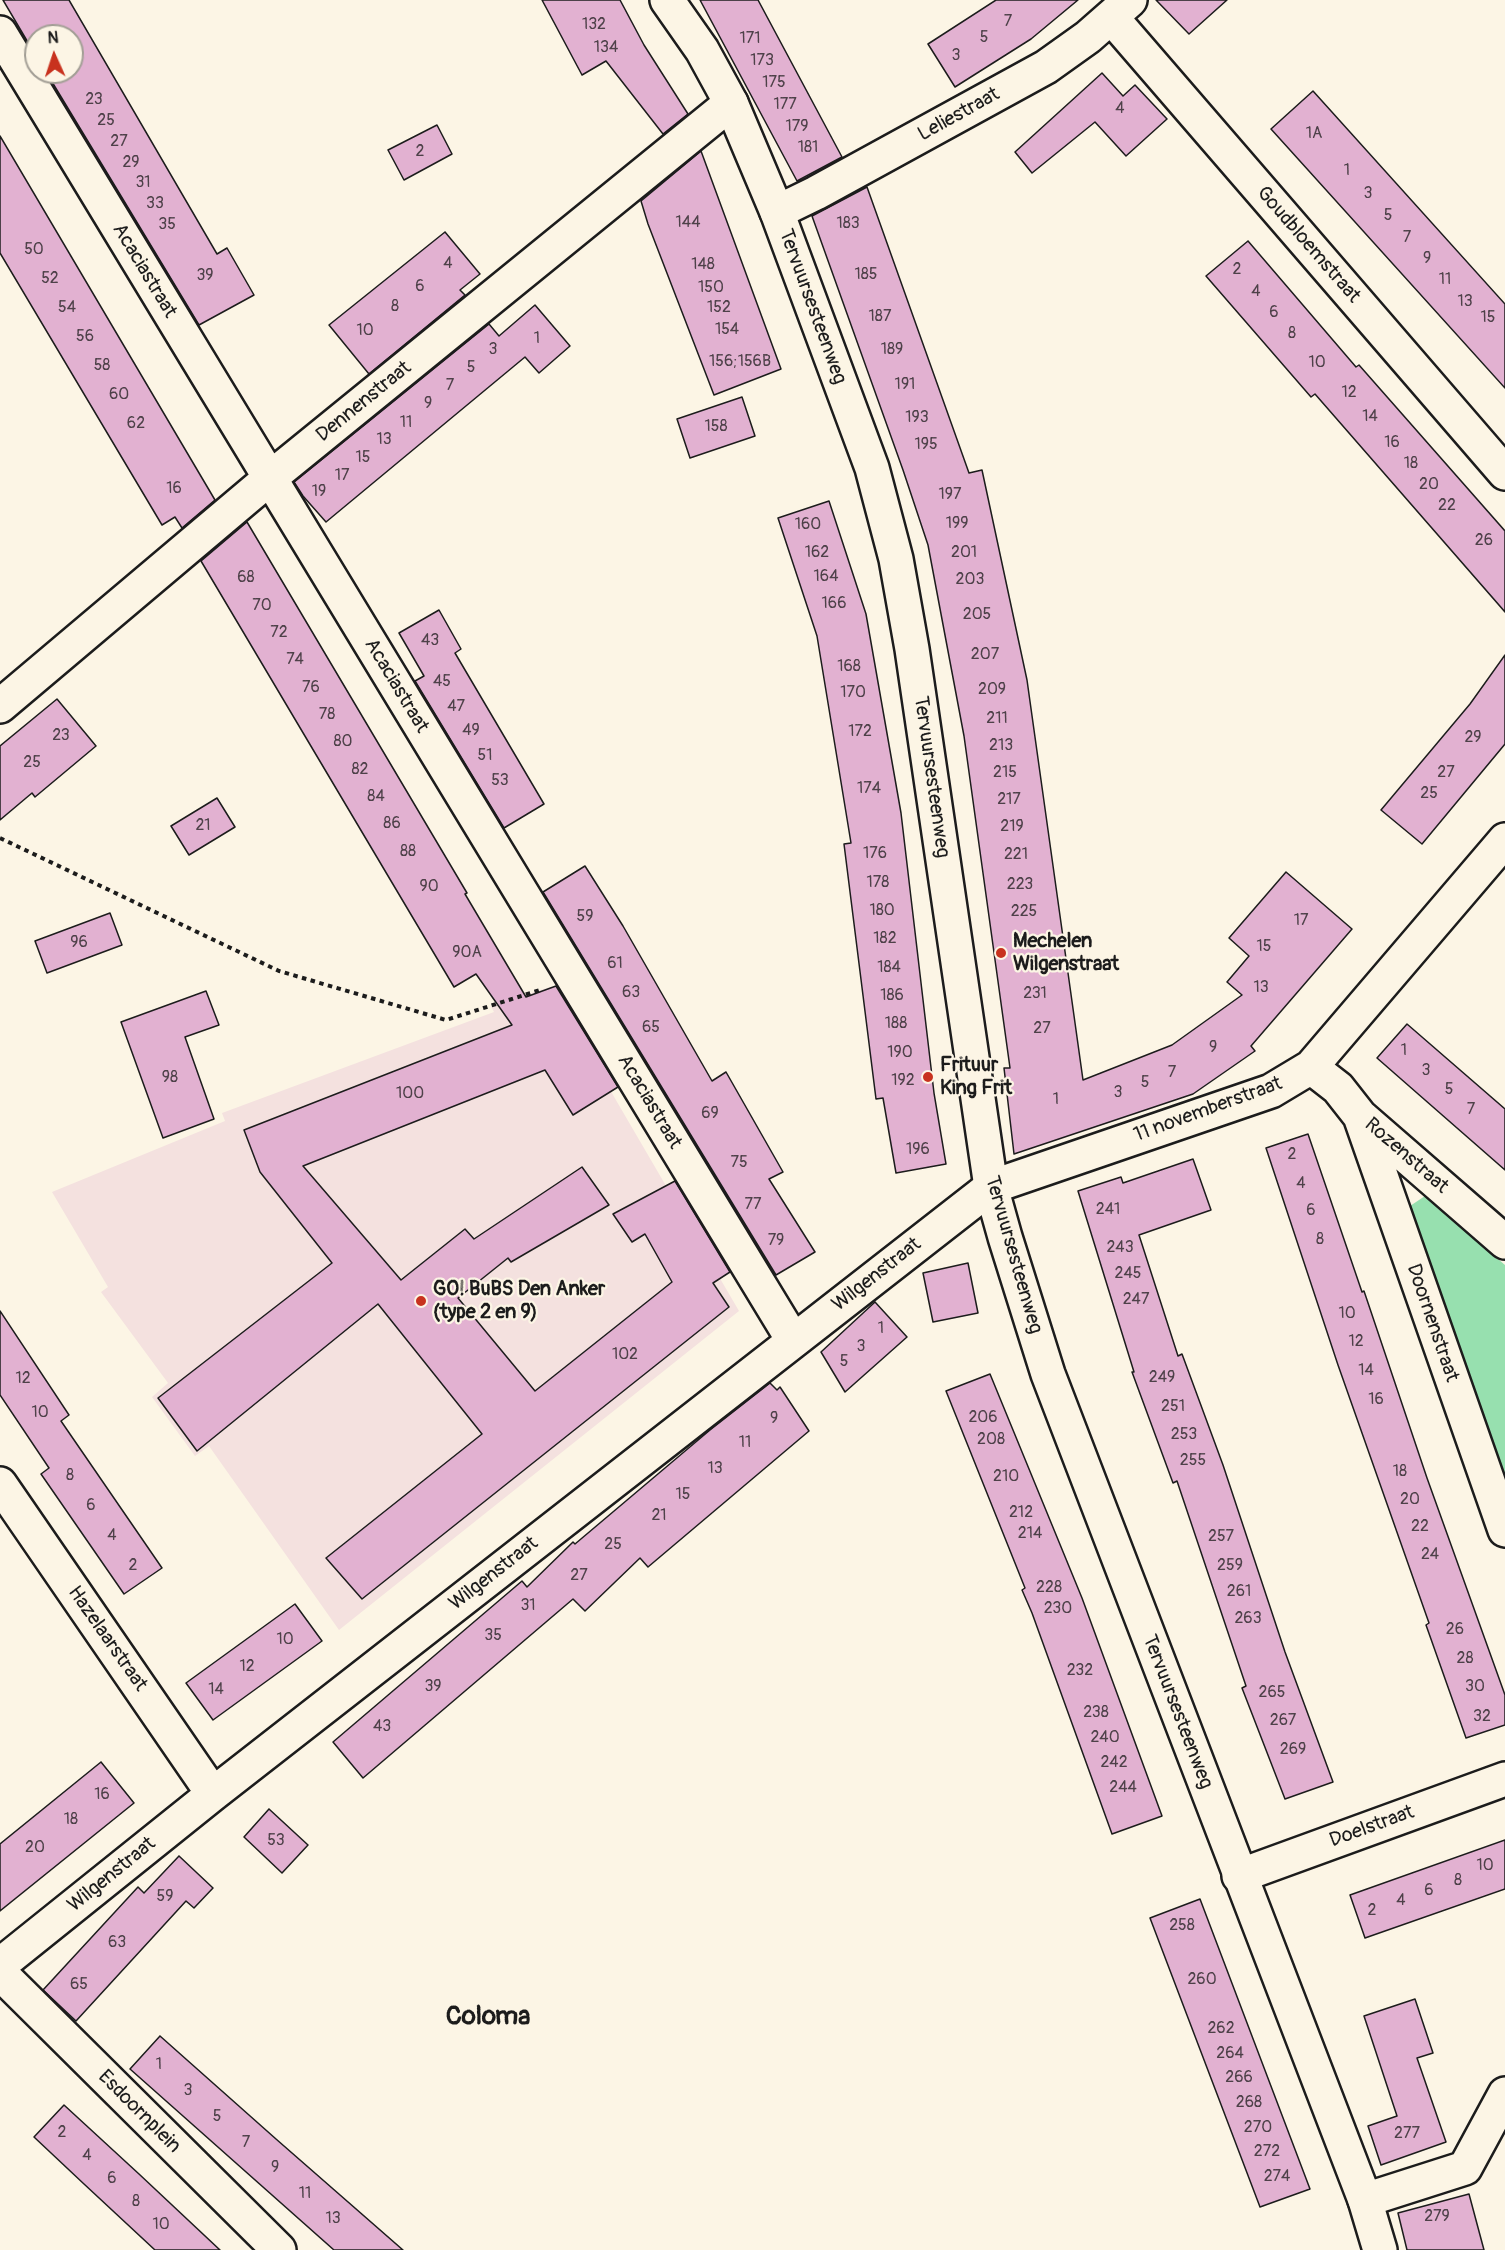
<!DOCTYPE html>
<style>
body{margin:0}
#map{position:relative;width:1505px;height:2250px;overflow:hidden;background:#fcf5e5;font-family:Pangolin,sans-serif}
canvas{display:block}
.north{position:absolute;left:24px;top:24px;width:60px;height:60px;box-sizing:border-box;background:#fcf5e5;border:2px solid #a29e95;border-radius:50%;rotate:357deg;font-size:16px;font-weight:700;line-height:24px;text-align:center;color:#1c1c1c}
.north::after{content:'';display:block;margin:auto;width:21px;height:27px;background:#c8321e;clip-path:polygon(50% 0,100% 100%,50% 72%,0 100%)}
</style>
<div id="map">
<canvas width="1505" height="2250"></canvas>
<div class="north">N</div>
</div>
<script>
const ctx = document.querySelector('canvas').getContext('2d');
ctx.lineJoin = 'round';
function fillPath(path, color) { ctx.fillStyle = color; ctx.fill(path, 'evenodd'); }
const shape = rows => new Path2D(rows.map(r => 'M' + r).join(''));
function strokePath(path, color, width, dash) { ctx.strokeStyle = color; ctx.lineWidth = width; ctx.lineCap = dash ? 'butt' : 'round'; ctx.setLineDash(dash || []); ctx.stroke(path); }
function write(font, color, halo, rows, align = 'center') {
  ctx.font = font + ' Pangolin,sans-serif'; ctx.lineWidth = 4.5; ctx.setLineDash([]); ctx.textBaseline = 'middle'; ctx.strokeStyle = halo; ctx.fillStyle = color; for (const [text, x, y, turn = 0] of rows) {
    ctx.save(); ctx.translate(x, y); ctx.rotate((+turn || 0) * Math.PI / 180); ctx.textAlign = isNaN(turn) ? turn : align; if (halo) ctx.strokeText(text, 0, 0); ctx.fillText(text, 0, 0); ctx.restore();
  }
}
const built = shape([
 [550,987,739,1311,339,1630,209,1446,195,1456,152,1397,168,1383,101,1292,108,1287,52,1192,225,1121,222,1113,494,1012,491,1006]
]);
const green = shape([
 [1425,1196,1505,1265,1505,1486,1407,1208]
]);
const building = shape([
 [3,0,69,0,217,254,227,248,254,295,199,325,46,72,72,72,72,36,36,36,36,56,3,0],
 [542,0,620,0,644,45,688,114,663,134,606,61,582,75,542,0],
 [700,0,758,0,842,157,797,181,700,0],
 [996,0,1078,0,1031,39,955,87,928,44,996,0],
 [1156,0,1227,0,1189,34,1156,0],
 [1102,73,1123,96,1135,85,1167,119,1126,156,1095,122,1032,173,1015,152,1102,73],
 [1313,91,1505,304,1505,388,1271,129,1313,91],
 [437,125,452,154,404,180,388,150,437,125],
 [0,136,215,500,182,528,175,517,162,525,0,253,0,136],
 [701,151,781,369,714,395,648,224,641,201,701,151],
 [867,187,969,473,982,470,1027,680,1083,1080,1172,1045,1242,995,1227,982,1249,956,1229,938,1286,872,1352,929,1251,1046,1255,1051,1193,1094,1014,1154,1004,1068,1010,1068,964,736,928,545,903,470,812,216,867,187],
 [445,232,480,274,460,290,465,295,369,374,329,325,445,232],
 [1248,241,1356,367,1359,365,1505,531,1505,612,1315,394,1311,397,1206,276,1248,241],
 [535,305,570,346,539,373,525,357,326,522,303,496,294,482,489,324,499,336,535,305],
 [742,397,755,436,690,458,677,419,742,397],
 [829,501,866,614,901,813,934,1093,946,1164,896,1173,883,1098,876,1099,844,844,851,843,817,636,778,518,829,501],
 [247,522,467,893,465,894,526,997,556,986,618,1087,573,1115,545,1070,303,1166,401,1280,465,1229,474,1239,582,1167,609,1205,511,1262,508,1258,458,1298,535,1391,672,1282,645,1234,632,1242,613,1214,675,1181,730,1272,713,1283,729,1307,362,1599,326,1558,482,1434,378,1304,197,1451,158,1398,332,1263,260,1172,244,1130,512,1025,476,974,454,987,201,561,247,522],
 [439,610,461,649,455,653,544,804,504,828,415,681,424,676,399,633,439,610],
 [1505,655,1505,744,1422,844,1381,810,1470,704,1505,655],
 [57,699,96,746,35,797,32,793,0,820,0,746,57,699],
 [217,798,235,827,189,855,171,826,217,798],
 [585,866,623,926,712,1081,726,1072,783,1172,769,1179,815,1252,776,1275,543,892,585,866],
 [110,913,122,945,47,973,35,941,110,913],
 [206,991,219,1025,185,1037,214,1119,163,1138,121,1022,206,991],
 [1407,1024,1505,1109,1505,1170,1377,1058,1407,1024],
 [1308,1134,1362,1292,1364,1291,1427,1478,1505,1695,1505,1725,1466,1738,1426,1625,1429,1623,1338,1365,1266,1148,1308,1134],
 [1193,1159,1211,1210,1139,1235,1178,1356,1182,1354,1223,1465,1285,1652,1333,1782,1285,1799,1242,1688,1246,1686,1177,1481,1173,1483,1132,1372,1134,1372,1078,1191,1121,1177,1123,1183,1193,1159],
 [968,1263,978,1313,933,1322,923,1273,968,1263],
 [875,1302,907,1337,845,1392,821,1352,875,1302],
 [0,1311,69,1415,61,1421,162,1568,124,1594,41,1474,49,1468,0,1395,0,1311],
 [990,1374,1082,1598,1162,1816,1112,1834,1032,1613,1022,1590,1025,1588,946,1391,990,1374],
 [770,1383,777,1390,780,1387,809,1431,648,1567,640,1558,585,1611,573,1599,363,1778,333,1742,522,1581,527,1587,573,1542,575,1544,710,1430,770,1383],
 [295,1604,322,1641,213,1720,186,1683,295,1604],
 [101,1762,134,1803,0,1911,0,1844,101,1762],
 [269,1809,308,1845,282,1873,244,1837,269,1809],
 [1505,1840,1505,1889,1365,1938,1350,1895,1505,1840],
 [179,1856,213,1888,194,1908,186,1901,76,2021,43,1990,138,1887,144,1893,179,1856],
 [1200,1899,1310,2189,1260,2207,1150,1918,1200,1899],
 [1415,1999,1433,2053,1417,2058,1446,2142,1381,2165,1368,2126,1397,2116,1364,2016,1415,1999],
 [160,2036,276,2139,403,2250,334,2250,130,2069,160,2036],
 [64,2105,139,2174,220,2250,155,2250,84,2184,34,2137,64,2105],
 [1469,2194,1484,2250,1407,2250,1398,2213,1469,2194]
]);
const path = shape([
 [0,838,279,971,446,1020,540,990]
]);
const minor = shape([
 [1112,18,1505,473],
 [0,33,793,1340],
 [777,212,816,193,1046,67,1088,37,1130,0],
 [0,706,270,478,731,103],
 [1311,1067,1338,1088,1360,1116,1505,1242],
 [1360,1116,1505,1530],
 [0,1484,213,1794],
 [1239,1876,1505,1779],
 [0,1965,213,1794,991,1187,1271,1091,1311,1067,1505,840],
 [0,1973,279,2250],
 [1365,2200,1465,2168,1505,2094]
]);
const tertiary = shape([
 [667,0,702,50,731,103,777,212,872,468,896,559,912,649,991,1187,1005,1237,1048,1374,1365,2200,1380,2250]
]);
const markers = [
 [1001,953,6,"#c8321e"],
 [928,1077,6,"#c8321e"],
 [421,1301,6,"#c8321e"]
];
const numberNames = [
 ["7",1008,22],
 ["132",594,25],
 ["5",984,38],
 ["171",750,39],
 ["134",606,48],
 ["3",956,56],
 ["173",762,61],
 ["175",774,83],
 ["23",94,100],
 ["177",785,105],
 ["4",1120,109],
 ["25",106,121],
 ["179",797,127],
 ["1A",1314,134],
 ["27",119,142],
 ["181",808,148],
 ["2",420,152],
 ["29",131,163],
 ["1",1347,171],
 ["31",143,183],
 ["3",1368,194],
 ["33",155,204],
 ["5",1388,216],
 ["144",688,223],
 ["183",848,224],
 ["35",167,225],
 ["7",1407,238],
 ["50",34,250],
 ["9",1427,259],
 ["4",448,264],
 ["148",703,265],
 ["2",1237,270],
 ["185",866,275],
 ["39",205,276],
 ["52",50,279],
 ["11",1445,280],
 ["6",420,287],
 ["150",711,288],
 ["4",1256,292],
 ["13",1465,302],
 ["8",395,307],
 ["54",67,308],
 ["152",719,308],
 ["6",1274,313],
 ["187",880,317],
 ["15",1488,318],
 ["154",727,330],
 ["10",365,331],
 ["8",1292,334],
 ["56",85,337],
 ["1",537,339],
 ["3",493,350],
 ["189",892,350],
 ["156;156B",740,362],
 ["10",1317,363],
 ["58",102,366],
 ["5",471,368],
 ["191",905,385],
 ["7",450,386],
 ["12",1349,393],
 ["60",119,395],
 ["9",428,404],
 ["14",1370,417],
 ["193",917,418],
 ["11",406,423],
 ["62",136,424],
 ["158",716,427],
 ["13",384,440],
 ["16",1392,443],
 ["195",926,445],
 ["15",363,458],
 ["18",1411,464],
 ["17",342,476],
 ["20",1429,485],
 ["16",174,489],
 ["19",319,492],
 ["197",950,495],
 ["22",1447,506],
 ["199",957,524],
 ["160",808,525],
 ["26",1484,541],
 ["162",817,553],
 ["201",964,553],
 ["164",826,577],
 ["68",246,578],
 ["203",970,580],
 ["166",834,604],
 ["70",262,606],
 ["205",977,615],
 ["72",279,633],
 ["43",430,641],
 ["207",985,655],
 ["74",295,660],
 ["168",849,667],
 ["45",442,682],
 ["76",311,688],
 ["209",992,690],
 ["170",853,693],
 ["47",456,707],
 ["78",327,715],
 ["211",997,719],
 ["49",471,731],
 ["172",860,732],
 ["23",61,736],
 ["29",1473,738],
 ["80",343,742],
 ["213",1001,746],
 ["51",485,756],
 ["25",32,763],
 ["82",360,770],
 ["215",1005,773],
 ["27",1446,773],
 ["53",500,781],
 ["174",869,789],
 ["25",1429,794],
 ["84",376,797],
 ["217",1009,800],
 ["86",392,824],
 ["21",203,826],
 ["219",1012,827],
 ["88",408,852],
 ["176",875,854],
 ["221",1016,855],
 ["178",878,883],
 ["223",1020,885],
 ["90",429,887],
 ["180",882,911],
 ["225",1024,912],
 ["59",585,917],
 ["17",1301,921],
 ["182",885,939],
 ["96",79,943],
 ["15",1264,947],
 ["90A",467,953],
 ["61",615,964],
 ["184",889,968],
 ["13",1261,988],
 ["63",631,993],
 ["231",1035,994],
 ["186",892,996],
 ["188",896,1024],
 ["65",651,1028],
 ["27",1042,1029],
 ["9",1213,1048],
 ["1",1404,1051],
 ["190",900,1053],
 ["3",1426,1071],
 ["7",1172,1073],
 ["98",170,1078],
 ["192",903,1081],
 ["5",1145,1083],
 ["5",1449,1090],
 ["3",1118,1093],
 ["100",410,1094],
 ["1",1056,1100],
 ["7",1471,1110],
 ["69",710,1114],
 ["196",918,1150],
 ["2",1292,1155],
 ["75",739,1163],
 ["4",1301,1184],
 ["77",753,1205],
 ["241",1108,1210],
 ["6",1311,1211],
 ["8",1320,1240],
 ["79",776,1241],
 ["243",1120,1248],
 ["245",1128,1274],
 ["247",1136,1300],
 ["10",1347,1314],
 ["1",881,1329],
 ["12",1356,1342],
 ["3",861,1347],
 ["102",625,1355],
 ["5",844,1362],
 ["14",1366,1371],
 ["249",1162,1378],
 ["12",23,1379],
 ["16",1376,1400],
 ["251",1173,1407],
 ["10",40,1413],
 ["206",983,1418],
 ["9",774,1419],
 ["253",1184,1435],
 ["208",991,1440],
 ["11",745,1443],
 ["255",1193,1461],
 ["13",715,1469],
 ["18",1400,1472],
 ["8",70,1476],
 ["210",1006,1477],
 ["15",683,1495],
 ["20",1410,1500],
 ["6",91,1506],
 ["212",1021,1513],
 ["21",659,1516],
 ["22",1420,1527],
 ["214",1030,1534],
 ["4",112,1536],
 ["257",1221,1537],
 ["25",613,1545],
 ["24",1430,1555],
 ["2",133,1566],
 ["259",1230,1566],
 ["27",579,1576],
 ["228",1049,1588],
 ["261",1239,1592],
 ["31",528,1606],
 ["230",1058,1609],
 ["263",1248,1619],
 ["26",1455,1630],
 ["35",493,1636],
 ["10",285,1640],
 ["28",1465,1659],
 ["12",247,1667],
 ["232",1080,1671],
 ["39",433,1687],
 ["30",1475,1687],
 ["14",216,1690],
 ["265",1272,1693],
 ["238",1096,1713],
 ["32",1482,1717],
 ["267",1283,1721],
 ["43",382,1727],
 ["240",1105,1738],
 ["269",1293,1750],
 ["242",1114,1763],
 ["244",1123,1788],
 ["16",102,1795],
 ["18",71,1820],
 ["53",276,1841],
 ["20",35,1848],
 ["10",1485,1866],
 ["8",1458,1881],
 ["6",1429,1891],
 ["59",165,1897],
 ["4",1401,1901],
 ["2",1372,1911],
 ["258",1182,1926],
 ["63",117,1943],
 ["260",1202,1980],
 ["65",79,1985],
 ["262",1221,2029],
 ["264",1230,2054],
 ["1",159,2065],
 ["266",1239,2078],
 ["3",188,2091],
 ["268",1249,2103],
 ["5",217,2117],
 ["270",1258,2128],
 ["2",62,2133],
 ["277",1407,2134],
 ["7",246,2143],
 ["272",1267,2152],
 ["4",87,2156],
 ["9",275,2168],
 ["274",1277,2177],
 ["6",112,2179],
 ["11",305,2194],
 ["8",136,2202],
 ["279",1437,2217],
 ["13",333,2219],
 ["10",161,2225]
];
const streetNames = [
 ["Leliestraat",959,115,-29],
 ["Goudbloemstraat",1308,245,49],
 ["Acaciastraat",144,271,59],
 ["Tervuursesteenweg",812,307,70],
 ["Dennenstraat",364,402,-39],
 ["Acaciastraat",396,686,59],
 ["Tervuursesteenweg",931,777,82],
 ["Acaciastraat",649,1102,59],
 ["11 novemberstraat",1208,1110,-20],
 ["Rozenstraat",1406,1156,41],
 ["Tervuursesteenweg",1013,1255,74],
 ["Wilgenstraat",877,1275,-38],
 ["Doornenstraat",1432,1323,71],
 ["Wilgenstraat",494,1574,-38],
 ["Hazelaarstraat",107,1639,55],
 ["Tervuursesteenweg",1177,1712,69],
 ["Doelstraat",1372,1827,-20],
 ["Wilgenstraat",112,1875,-39],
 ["Esdoornplein",139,2112,45]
];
const poiNames = [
 ["Mechelen",1013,942],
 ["Wilgenstraat",1013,965],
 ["Frituur",940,1066],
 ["King Frit",940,1089],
 ["GO! BuBS Den Anker",433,1290],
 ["(type 2 en 9)",433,1313]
];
const districtNames = [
 ["Coloma",488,2017]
];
fillPath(built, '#f4e1df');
fillPath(green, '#97e0af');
fillPath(building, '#e2b1d1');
strokePath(building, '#1c1c1c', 1.5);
strokePath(minor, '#1c1c1c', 38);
strokePath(tertiary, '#1c1c1c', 38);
strokePath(path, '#1c1c1c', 4, [4.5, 4.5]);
strokePath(minor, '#fcf5e5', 33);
strokePath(tertiary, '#fcf5e5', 33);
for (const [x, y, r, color] of markers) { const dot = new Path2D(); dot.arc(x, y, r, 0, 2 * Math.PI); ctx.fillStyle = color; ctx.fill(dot); strokePath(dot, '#fcf5e5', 2); }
write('16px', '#4e4149', null, numberNames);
write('20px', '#1c1c1c', '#fcf5e5', streetNames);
write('bold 20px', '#1c1c1c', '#fcf5e5', poiNames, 'left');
write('bold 26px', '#1c1c1c', '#fcf5e5', districtNames);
</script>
